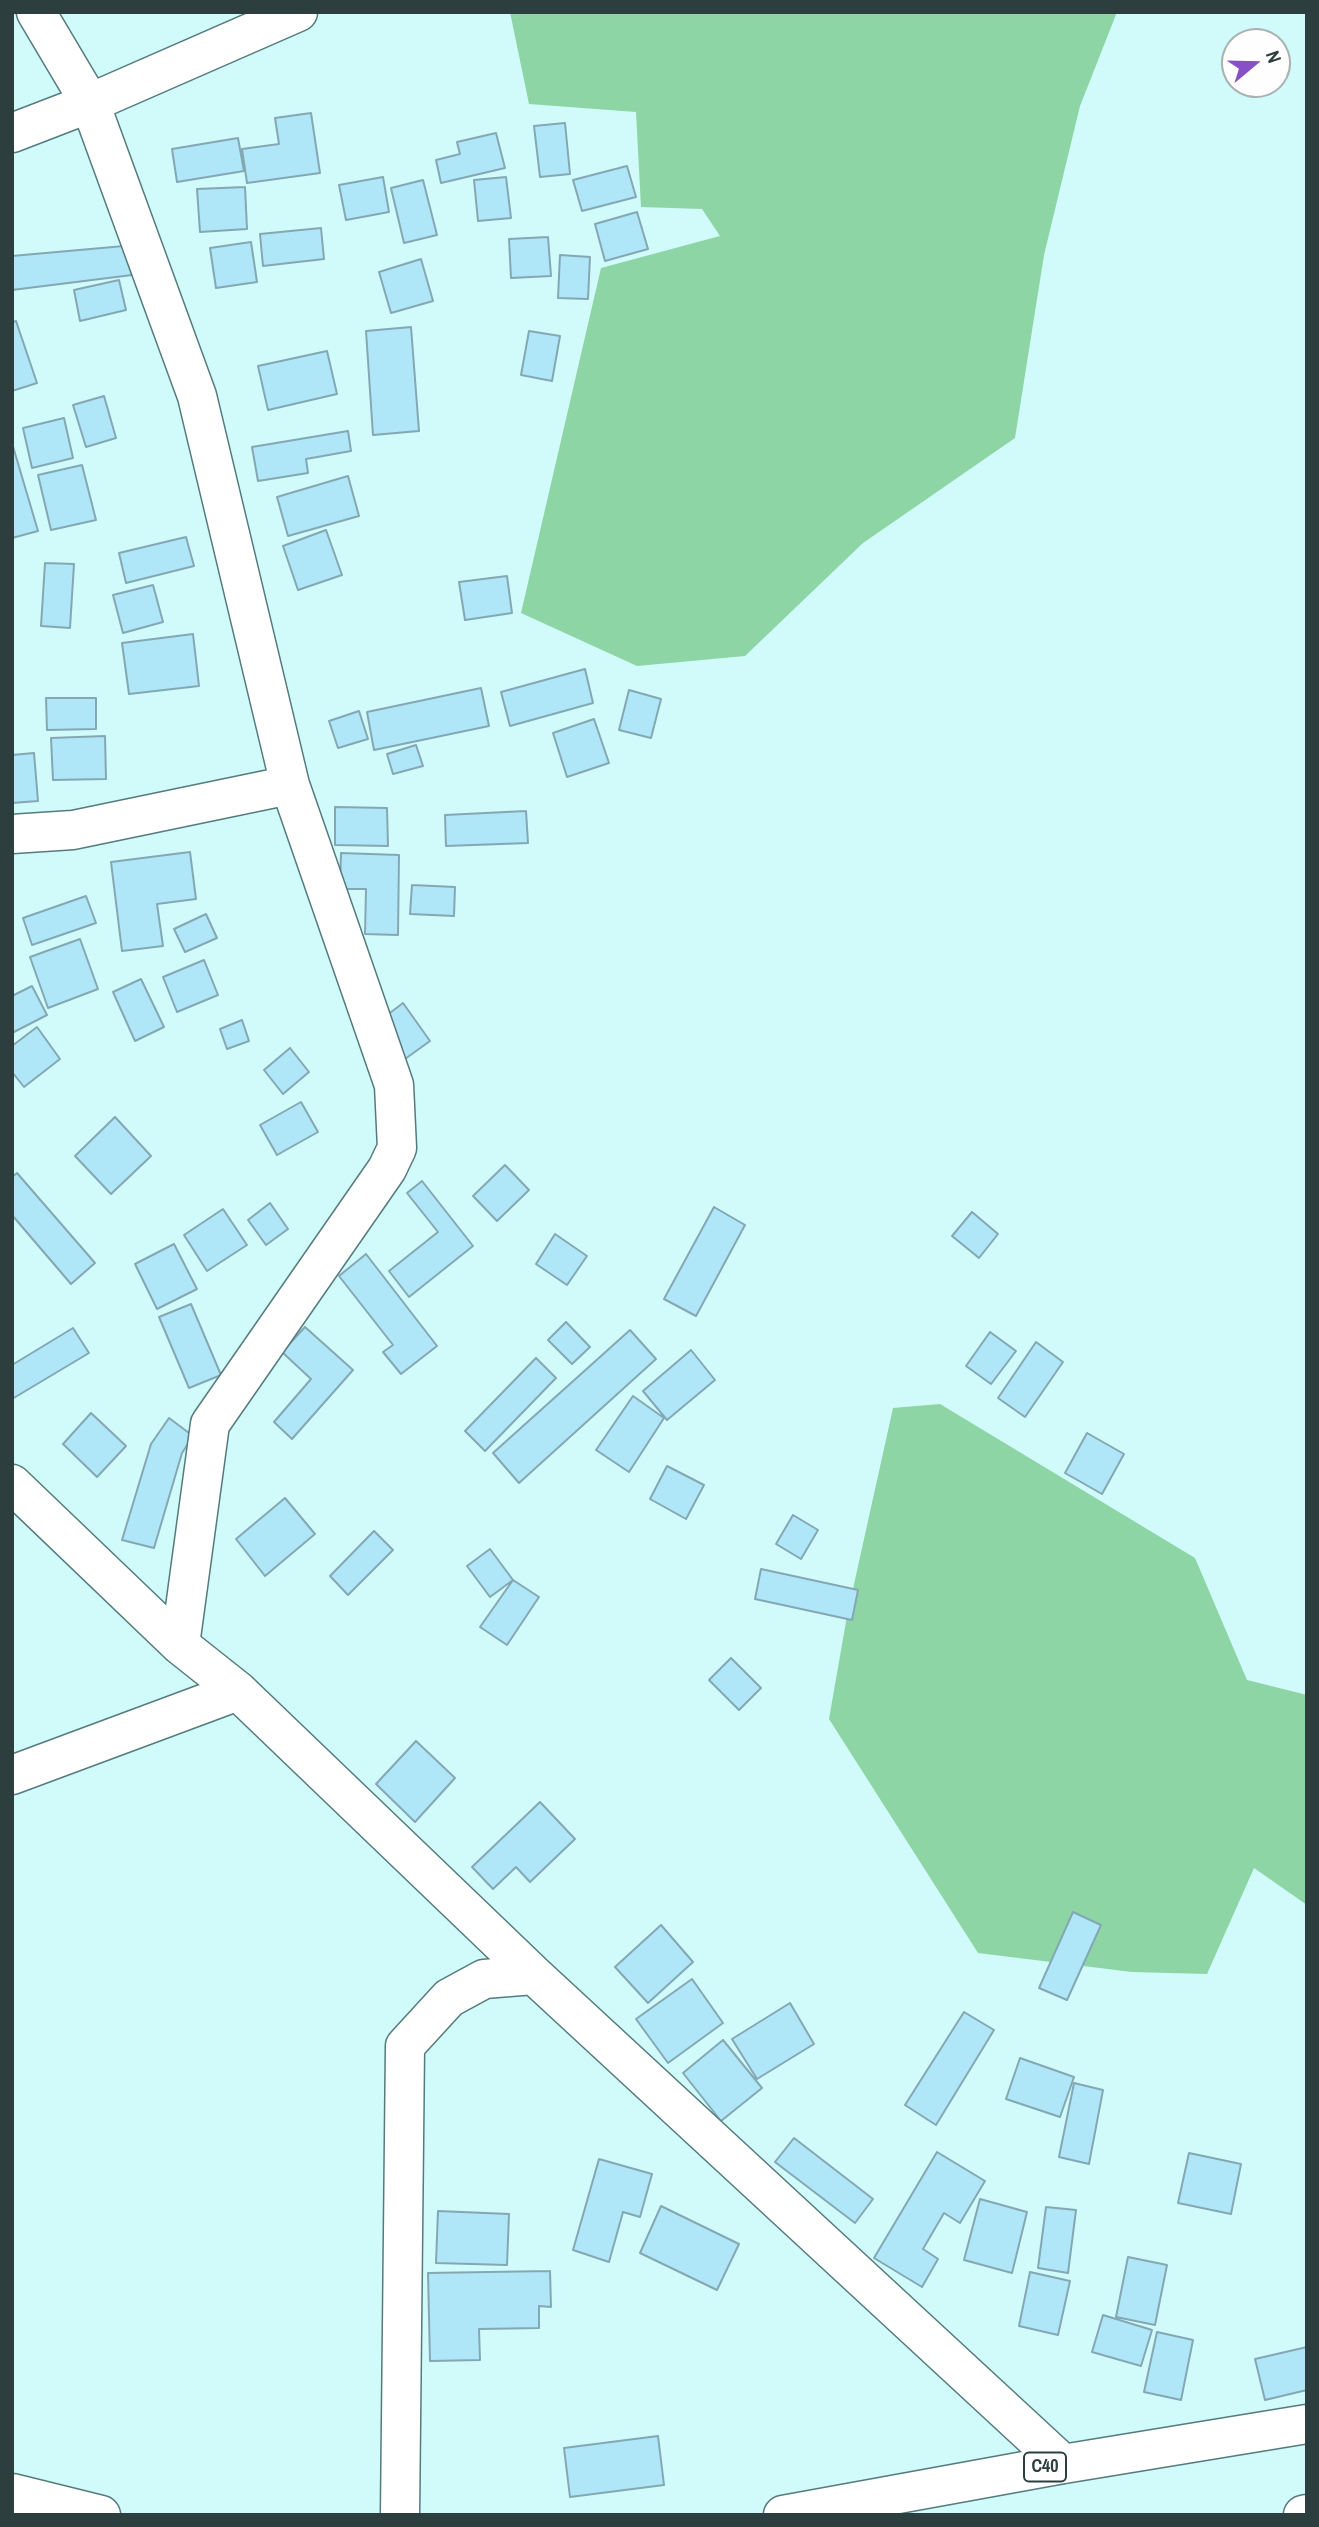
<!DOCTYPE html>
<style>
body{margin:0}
#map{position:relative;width:1319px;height:2527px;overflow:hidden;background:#d1fafa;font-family:"Archivo Narrow",sans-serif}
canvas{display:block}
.frame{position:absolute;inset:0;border:14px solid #2d3e3e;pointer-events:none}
.north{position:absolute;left:1221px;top:28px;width:70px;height:70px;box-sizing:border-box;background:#fefefe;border:2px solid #aab1b1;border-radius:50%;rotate:71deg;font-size:19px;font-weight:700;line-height:28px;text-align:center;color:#2d3e3e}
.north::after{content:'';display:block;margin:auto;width:24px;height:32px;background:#8850c7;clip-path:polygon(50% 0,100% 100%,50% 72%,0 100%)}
</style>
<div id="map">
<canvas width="1319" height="2527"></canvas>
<div class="frame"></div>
<div class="north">N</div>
</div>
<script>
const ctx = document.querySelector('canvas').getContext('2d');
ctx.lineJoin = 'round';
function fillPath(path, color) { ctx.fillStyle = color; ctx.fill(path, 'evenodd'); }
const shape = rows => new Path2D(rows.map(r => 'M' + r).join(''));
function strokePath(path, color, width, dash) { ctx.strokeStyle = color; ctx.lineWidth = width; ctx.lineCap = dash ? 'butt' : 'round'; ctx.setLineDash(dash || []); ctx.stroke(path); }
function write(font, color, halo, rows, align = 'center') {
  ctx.font = font + ' "Archivo Narrow",sans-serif'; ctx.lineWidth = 5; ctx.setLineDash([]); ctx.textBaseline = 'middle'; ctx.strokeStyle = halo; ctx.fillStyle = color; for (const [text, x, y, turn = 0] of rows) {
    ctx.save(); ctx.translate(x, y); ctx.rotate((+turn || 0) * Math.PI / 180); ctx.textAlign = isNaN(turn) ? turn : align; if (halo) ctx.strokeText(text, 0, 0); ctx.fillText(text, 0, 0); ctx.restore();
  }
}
const forest = shape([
 [510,12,1117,12,1080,106,1044,255,1015,438,863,543,745,656,637,666,521,613,601,268,720,236,702,209,641,207,636,112,529,104],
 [940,1404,1195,1558,1247,1680,1307,1695,1307,1905,1254,1868,1207,1974,1132,1972,978,1953,829,1719,847,1616,893,1408]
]);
const building = shape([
 [311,113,320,173,247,183,242,149,279,144,275,118,311,113],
 [565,123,570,174,540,177,534,126,565,123],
 [496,133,505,168,441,183,436,160,460,154,457,142,496,133],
 [238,138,244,171,177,182,172,149,238,138],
 [627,166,636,197,582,211,573,180,627,166],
 [383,177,389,212,346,220,339,185,383,177],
 [506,177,511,218,478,221,474,180,506,177],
 [423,180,437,235,404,243,391,188,423,180],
 [245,187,247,229,200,232,197,189,245,187],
 [637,212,648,249,605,261,595,224,637,212],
 [321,228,324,259,263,266,260,234,321,228],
 [548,237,551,276,511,278,509,239,548,237],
 [251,242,257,282,216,288,210,248,251,242],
 [124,246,132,275,12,290,12,256,124,246],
 [560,255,590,257,588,299,558,298,560,255],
 [421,259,433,301,391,313,379,272,421,259],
 [119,280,126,310,80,321,74,290,119,280],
 [16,321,37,383,12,391,12,322,16,321],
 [411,327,419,431,373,435,366,331,411,327],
 [529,331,560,336,552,381,521,375,529,331],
 [327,351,337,394,268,410,258,366,327,351],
 [104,396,116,438,86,447,73,405,104,396],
 [64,418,73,458,32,468,23,428,64,418],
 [348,431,351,451,306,459,308,473,258,481,252,447,348,431],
 [12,443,38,531,12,538,12,443],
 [82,465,96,520,51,530,38,475,82,465],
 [348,476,359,516,288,536,277,497,348,476],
 [326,530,342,575,298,590,283,546,326,530],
 [186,537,194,566,126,583,119,553,186,537],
 [45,563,74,564,70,628,41,626,45,563],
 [507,576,512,613,465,620,459,582,507,576],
 [153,585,163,622,123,633,113,595,153,585],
 [193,634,199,686,129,694,122,643,193,634],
 [585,669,593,703,510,726,501,692,585,669],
 [481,688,489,726,374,750,367,712,481,688],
 [629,690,661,699,651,738,619,730,629,690],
 [46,698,96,698,96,729,47,730,46,698],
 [359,711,368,739,338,748,329,721,359,711],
 [594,719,609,763,567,777,553,733,594,719],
 [105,736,106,779,53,780,51,738,105,736],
 [416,745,423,766,393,774,387,754,416,745],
 [34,753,38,801,12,803,12,755,34,753],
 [335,807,387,808,388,846,335,845,335,807],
 [526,811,528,843,446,846,445,815,526,811],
 [190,852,196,899,157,904,163,946,122,951,111,862,190,852],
 [341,853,399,855,398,935,365,934,366,889,340,889,341,853],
 [412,885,455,887,454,916,410,914,412,885],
 [86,896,96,923,32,945,23,918,86,896],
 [206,914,217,938,185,952,174,929,206,914],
 [80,939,98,989,48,1008,30,957,80,939],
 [204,960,218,995,177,1012,163,977,204,960],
 [141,979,164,1027,135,1041,113,992,141,979],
 [32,986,47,1015,12,1033,12,996,32,986],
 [403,1003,430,1041,405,1059,378,1022,403,1003],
 [242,1020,249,1041,227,1049,220,1029,242,1020],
 [37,1027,60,1059,24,1087,12,1072,12,1046,37,1027],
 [290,1048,309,1072,283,1094,264,1070,290,1048],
 [301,1102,318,1132,277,1155,260,1125,301,1102],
 [115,1117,151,1156,111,1194,75,1156,115,1117],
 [505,1165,529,1190,497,1221,473,1196,505,1165],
 [17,1173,95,1263,71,1284,12,1215,12,1177,17,1173],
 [422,1181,473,1246,409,1297,389,1271,438,1232,407,1193,422,1181],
 [270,1203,288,1229,266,1245,248,1220,270,1203],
 [714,1207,745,1225,696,1316,664,1299,714,1207],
 [223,1209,247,1245,207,1271,184,1235,223,1209],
 [972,1212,998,1234,979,1258,952,1236,972,1212],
 [555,1234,587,1256,567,1285,536,1264,555,1234],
 [174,1244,197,1289,157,1309,135,1264,174,1244],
 [366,1254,437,1346,401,1374,383,1352,393,1345,339,1276,366,1254],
 [191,1304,221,1375,189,1388,159,1317,191,1304],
 [566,1322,590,1347,572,1364,548,1340,566,1322],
 [305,1327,353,1370,292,1439,274,1422,311,1379,282,1352,305,1327],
 [73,1328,89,1353,12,1399,12,1365,73,1328],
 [630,1330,656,1359,519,1483,493,1453,630,1330],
 [990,1332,1016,1351,991,1384,966,1366,990,1332],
 [1036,1342,1063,1362,1025,1417,998,1398,1036,1342],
 [691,1350,715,1380,667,1420,643,1391,691,1350],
 [536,1358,556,1378,485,1451,465,1431,536,1358],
 [633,1396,664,1418,629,1472,596,1450,633,1396],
 [91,1413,126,1446,97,1477,63,1444,91,1413],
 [169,1418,193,1436,182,1453,154,1548,122,1540,151,1444,169,1418],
 [1087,1433,1124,1454,1102,1494,1065,1473,1087,1433],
 [667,1466,704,1485,686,1519,650,1499,667,1466],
 [285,1498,315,1534,265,1576,236,1539,285,1498],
 [793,1515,818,1530,801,1559,776,1544,793,1515],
 [374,1531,393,1550,348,1595,330,1576,374,1531],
 [490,1549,513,1580,490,1597,467,1566,490,1549],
 [761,1569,858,1590,852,1620,755,1599,761,1569],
 [513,1580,539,1597,507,1645,480,1627,513,1580],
 [731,1658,761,1688,739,1710,709,1680,731,1658],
 [416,1741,455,1778,415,1822,376,1784,416,1741],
 [540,1802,575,1839,530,1882,516,1867,493,1889,472,1867,540,1802],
 [1073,1912,1101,1925,1067,2000,1039,1988,1073,1912],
 [661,1925,693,1962,648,2003,615,1967,661,1925],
 [692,1979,723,2023,668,2063,636,2019,692,1979],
 [790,2003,814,2044,757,2079,732,2039,790,2003],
 [964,2012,994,2030,936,2125,905,2105,964,2012],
 [723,2040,762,2088,721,2121,683,2073,723,2040],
 [1020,2058,1074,2077,1060,2117,1006,2099,1020,2058],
 [1074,2083,1103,2090,1089,2164,1059,2157,1074,2083],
 [794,2138,873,2199,855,2223,775,2162,794,2138],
 [937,2152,985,2181,960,2223,944,2213,923,2249,938,2259,922,2287,874,2258,937,2152],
 [1189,2153,1241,2164,1231,2214,1178,2203,1189,2153],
 [599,2159,652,2174,640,2217,623,2212,609,2262,573,2250,599,2159],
 [980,2199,1027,2212,1012,2273,964,2260,980,2199],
 [661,2206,739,2244,717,2290,640,2253,661,2206],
 [1046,2207,1076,2210,1068,2273,1038,2268,1046,2207],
 [438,2211,509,2214,507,2265,436,2263,438,2211],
 [1128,2257,1167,2265,1155,2325,1116,2317,1128,2257],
 [550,2271,551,2307,539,2306,539,2328,479,2329,480,2360,430,2361,428,2273,550,2271],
 [1030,2272,1070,2281,1058,2335,1019,2326,1030,2272],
 [1103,2315,1152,2330,1141,2366,1092,2352,1103,2315],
 [1157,2332,1193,2340,1181,2400,1144,2392,1157,2332],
 [1307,2347,1307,2390,1265,2400,1255,2359,1307,2347],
 [658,2436,664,2485,570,2497,564,2448,658,2436]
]);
const minor = shape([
 [36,12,90,103,197,396,290,785,394,1085,397,1148,387,1169,210,1424,180,1645],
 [12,133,90,103,298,12],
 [12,834,73,830,290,785],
 [12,1484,180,1645,238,1691,534,1975,1063,2464],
 [12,1775,238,1691],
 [400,2515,405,2046,449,1998,484,1979,534,1975]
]);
const trunk = shape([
 [12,2493,101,2515],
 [783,2515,1063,2464,1307,2424],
 [1303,2515,1307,2514]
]);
const shields = [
 [1045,2467,42]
];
const shieldNames = [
 ["C40",1045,2467]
];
fillPath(forest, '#8dd5a4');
fillPath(building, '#b0e7f8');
strokePath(building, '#84a8b3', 2);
strokePath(minor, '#557b7c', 41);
strokePath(trunk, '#557b7c', 41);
strokePath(minor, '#fff', 38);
strokePath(trunk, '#fff', 38);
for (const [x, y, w] of shields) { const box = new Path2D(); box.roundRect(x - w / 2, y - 14.5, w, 29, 5); ctx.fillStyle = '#fefefe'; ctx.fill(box); strokePath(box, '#2d3e3e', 2); }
write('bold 18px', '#2d3e3e', null, shieldNames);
</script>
